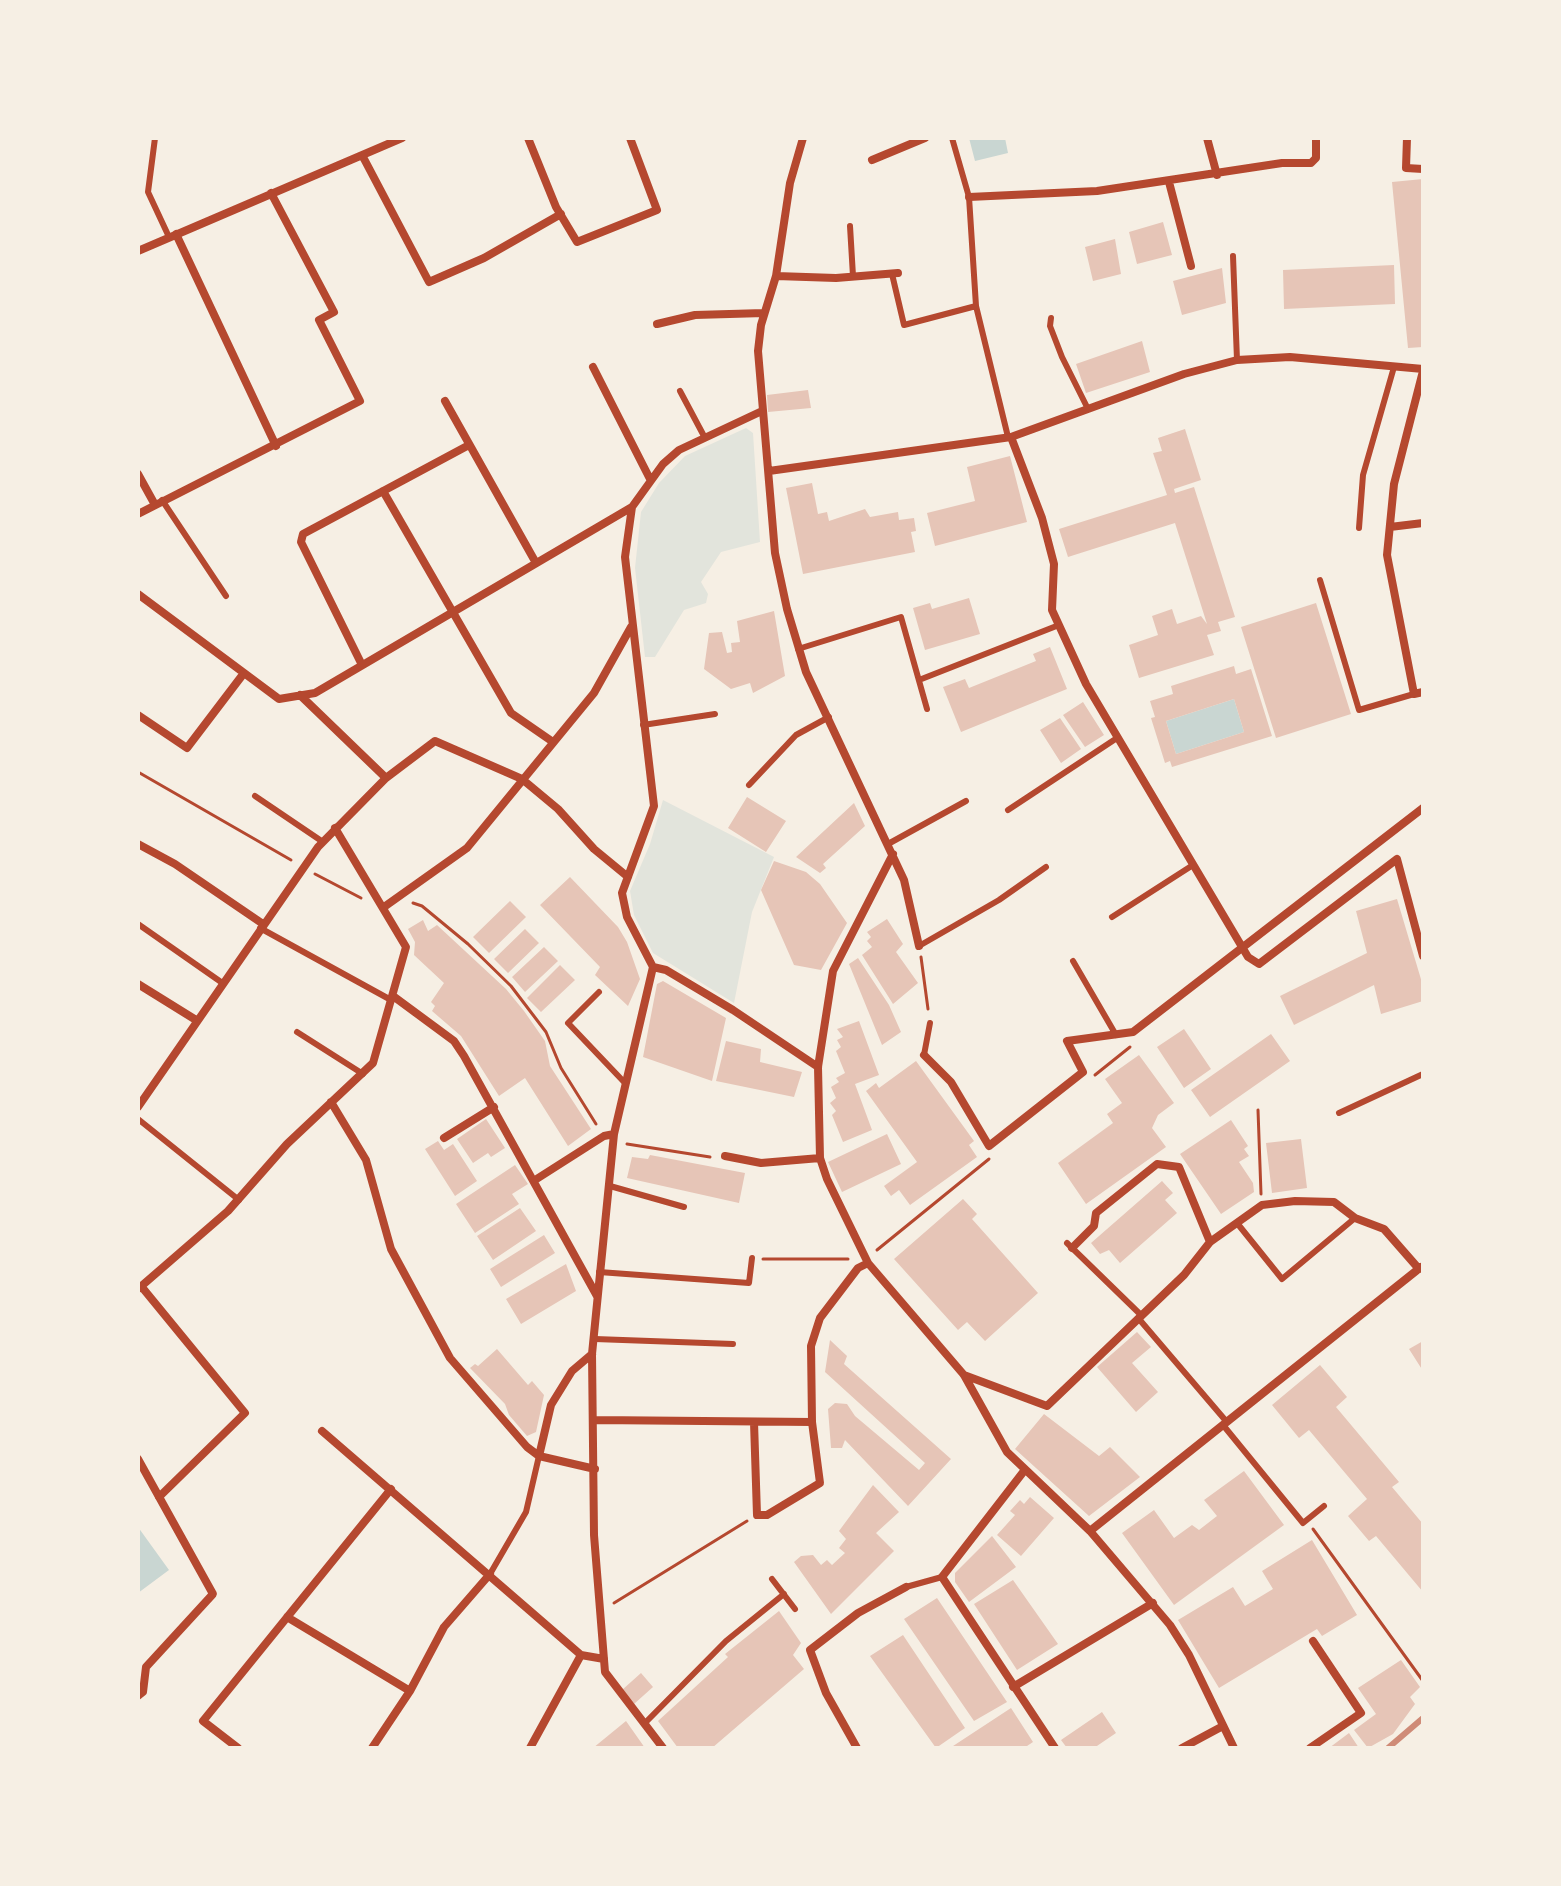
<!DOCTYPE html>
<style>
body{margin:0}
#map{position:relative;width:1561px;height:1886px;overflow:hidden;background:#f6efe4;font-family:Ubuntu,sans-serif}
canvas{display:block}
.frame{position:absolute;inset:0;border:140px solid #f6efe4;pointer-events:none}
</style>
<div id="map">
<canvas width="1561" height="1886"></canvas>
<div class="frame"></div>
</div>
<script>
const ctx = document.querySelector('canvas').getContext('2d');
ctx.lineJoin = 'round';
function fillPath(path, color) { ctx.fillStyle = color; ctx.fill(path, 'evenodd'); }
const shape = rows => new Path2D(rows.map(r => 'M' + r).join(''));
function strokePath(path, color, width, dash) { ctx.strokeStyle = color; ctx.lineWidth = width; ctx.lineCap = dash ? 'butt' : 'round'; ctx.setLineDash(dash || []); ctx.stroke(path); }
const green = shape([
 [746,428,753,433,760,542,721,552,701,582,708,594,706,603,684,610,655,657,645,657,635,568,641,512,659,483,685,456],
 [663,800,774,857,752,912,734,1003,653,953,634,915,630,891,650,844]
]);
const water = shape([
 [969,138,1005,138,1008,153,975,161],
 [1234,699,1244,732,1176,754,1166,721],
 [138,1527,169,1570,138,1593]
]);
const building = shape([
 [1423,179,1423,347,1408,348,1392,182],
 [1163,222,1172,255,1137,264,1129,232],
 [1115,239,1121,274,1093,281,1085,247],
 [1394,265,1395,304,1284,309,1283,270],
 [1222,268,1226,303,1182,315,1173,281],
 [1142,341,1150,372,1086,393,1076,364],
 [808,390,811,408,768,412,767,395],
 [1185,429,1201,480,1174,489,1175,493,1194,487,1235,617,1218,622,1221,631,1207,635,1214,655,1139,678,1129,645,1158,635,1152,616,1172,609,1177,624,1201,616,1207,624,1175,523,1068,557,1059,529,1167,495,1153,453,1162,451,1158,438],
 [1010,456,1027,522,935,546,927,513,975,501,967,467],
 [812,483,818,514,827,512,829,521,865,509,870,517,898,512,899,520,914,518,916,531,911,532,915,552,803,574,786,488],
 [969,598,980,634,925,650,913,608,930,603,932,609],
 [1316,603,1351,714,1276,738,1241,627],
 [774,611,785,676,753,693,750,683,731,689,704,669,709,633,722,632,727,653,732,652,731,643,740,642,737,621],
 [1050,647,1067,689,961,732,943,687,965,679,969,688,1036,661,1033,654],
 [1234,666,1236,674,1251,669,1272,736,1172,767,1170,761,1165,763,1151,718,1155,717,1150,701,1173,694,1171,686],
 [1234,699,1244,732,1176,754,1166,721],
 [1083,702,1104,735,1085,747,1063,715],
 [1060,718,1081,749,1061,763,1040,730],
 [747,797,786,821,766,852,728,828],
 [854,803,865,826,823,864,826,868,820,873,796,857],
 [774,861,806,872,820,884,847,923,821,970,794,965,761,890],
 [570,877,618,927,627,942,640,979,628,1006,595,975,600,967,540,905],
 [1397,899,1423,986,1423,1001,1381,1014,1374,985,1294,1025,1280,996,1367,953,1356,911],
 [510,901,526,917,489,953,473,937],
 [887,919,903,944,896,952,918,983,893,1004,862,955,872,947,867,941,871,937,867,932],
 [423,920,428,931,437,925,506,989,524,1011,545,1041,550,1066,591,1129,568,1146,525,1078,499,1096,461,1036,432,1011,435,1006,431,1002,444,983,414,955,415,942,408,929],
 [525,929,539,943,508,973,494,959],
 [544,947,558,961,525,992,512,977],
 [858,958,889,1005,901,1032,882,1045,849,964],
 [560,965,575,980,541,1012,527,998],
 [663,981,726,1018,712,1081,643,1057,657,984],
 [859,1021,879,1075,855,1084,872,1130,843,1142,832,1115,836,1111,830,1103,836,1098,831,1087,839,1082,836,1078,845,1073,836,1051,841,1047,837,1040,843,1037,837,1029],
 [1184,1029,1211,1069,1184,1088,1157,1047],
 [1271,1034,1290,1061,1210,1117,1191,1090],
 [726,1041,761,1049,760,1062,802,1072,794,1097,716,1081],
 [1139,1055,1174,1103,1158,1115,1152,1128,1166,1147,1086,1204,1058,1163,1113,1123,1107,1114,1122,1103,1105,1079],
 [916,1061,974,1141,969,1145,977,1157,910,1205,899,1190,891,1196,884,1186,917,1162,866,1091,876,1083,879,1088],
 [486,1119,505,1148,491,1157,488,1153,473,1163,457,1139],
 [1231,1120,1248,1146,1244,1149,1249,1156,1239,1162,1253,1183,1254,1192,1221,1214,1180,1154],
 [887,1134,901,1164,842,1192,828,1162],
 [1301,1139,1307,1188,1272,1193,1266,1143],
 [438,1141,444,1150,453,1144,477,1181,455,1196,425,1149],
 [650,1155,745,1173,739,1203,627,1178,632,1157,648,1159],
 [515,1165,528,1184,512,1194,519,1204,475,1233,456,1204],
 [1162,1181,1173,1193,1165,1200,1177,1213,1120,1263,1109,1250,1100,1254,1091,1243],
 [963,1199,977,1214,972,1219,1038,1293,985,1341,967,1322,958,1330,894,1259],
 [520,1208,536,1231,493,1260,477,1236],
 [544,1235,555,1253,501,1287,490,1269],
 [566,1264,576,1291,521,1324,506,1299],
 [1137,1332,1151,1347,1132,1363,1158,1392,1136,1412,1097,1367],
 [830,1340,847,1356,844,1364,951,1459,908,1506,845,1440,842,1448,831,1448,828,1409,835,1403,847,1404,855,1416,919,1470,925,1463,825,1372],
 [1423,1341,1423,1371,1409,1349],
 [497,1349,528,1385,532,1381,544,1395,536,1432,527,1436,509,1415,505,1404,470,1368,475,1364,478,1366],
 [1320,1365,1347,1397,1336,1407,1399,1482,1392,1487,1423,1524,1423,1592,1376,1536,1369,1541,1348,1516,1367,1499,1309,1430,1299,1438,1272,1405],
 [1044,1414,1099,1456,1110,1447,1140,1477,1089,1516,1015,1449],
 [1244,1471,1284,1525,1174,1605,1122,1533,1154,1510,1174,1538,1192,1525,1199,1530,1217,1516,1204,1500],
 [873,1485,899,1512,876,1533,894,1551,831,1614,794,1562,801,1556,813,1555,821,1565,827,1560,832,1565,845,1553,839,1548,846,1539,839,1531],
 [1030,1497,1054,1518,1021,1556,997,1535,1015,1515,1010,1511,1020,1500,1024,1504],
 [992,1536,1016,1567,969,1602,955,1582,955,1573],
 [1312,1540,1357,1615,1322,1636,1317,1629,1219,1688,1178,1620,1233,1587,1245,1606,1273,1589,1262,1571],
 [1013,1580,1058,1644,1017,1670,974,1604],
 [937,1598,1007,1702,974,1721,904,1619],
 [779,1611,801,1643,793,1655,804,1669,712,1748,678,1748,658,1721,728,1657,725,1654],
 [903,1635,965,1728,936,1748,870,1656],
 [1401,1660,1420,1687,1410,1697,1415,1704,1393,1734,1368,1748,1354,1730,1376,1714,1358,1688],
 [641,1673,653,1687,634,1704,622,1690],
 [1011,1708,1033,1742,1024,1748,950,1748],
 [1102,1712,1116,1733,1094,1748,1067,1748,1061,1740],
 [626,1721,645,1748,593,1748],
 [1349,1733,1359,1748,1329,1748]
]);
const path = shape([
 [138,772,291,860],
 [315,874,361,898],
 [413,903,422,906,468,944,511,986,546,1032,561,1068,596,1124],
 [921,957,928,1009],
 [1095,1075,1130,1047],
 [1258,1110,1261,1194],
 [627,1144,710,1157],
 [877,1250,989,1159],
 [763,1259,848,1259],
 [1313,1529,1423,1681],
 [614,1603,747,1521]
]);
const service = shape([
 [155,138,148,192,169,237],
 [952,138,969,197,976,306,1008,437],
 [850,226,853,276],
 [1233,256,1237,360],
 [892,274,904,325,976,306],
 [1051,318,1050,326,1062,357,1088,409],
 [680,391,705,438],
 [162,500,226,596],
 [1359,528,1363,475,1394,367],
 [1320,580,1359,710,1414,694],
 [798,649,901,617,927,709],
 [919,680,1059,625],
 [643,725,715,714],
 [749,785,796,735,829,717],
 [255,796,323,842],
 [1008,810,1117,738],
 [888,844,966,801],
 [1112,917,1193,865],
 [138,924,221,982],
 [260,928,391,1000],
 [919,946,999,900,1046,867],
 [1073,961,1116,1035],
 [599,992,568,1023,625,1083],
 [297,1032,363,1074],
 [924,1055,930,1023],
 [1339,1113,1423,1074],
 [138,1119,239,1200],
 [610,1186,684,1207],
 [1237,1223,1282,1279,1355,1218],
 [1067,1243,1142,1316],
 [599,1272,749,1283,752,1258],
 [1139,1319,1226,1421],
 [595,1339,733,1344],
 [1223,1425,1303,1523,1324,1506],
 [490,1574,526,1512,539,1456],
 [772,1579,795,1609],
 [906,1587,942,1577],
 [644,1724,726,1641,784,1594]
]);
const minor = shape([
 [528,138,556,207,577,242,657,210,630,138],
 [803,138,790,183,776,276,761,325,758,351,775,553,787,609,806,672,904,880,919,946],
 [1207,138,1217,175],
 [1407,138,1406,168,1423,169],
 [362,155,429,282,484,258,561,214],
 [872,160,925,138],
 [1169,182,1191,266],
 [969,197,1097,191,1282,163,1311,163,1316,158,1316,138],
 [176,234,276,446],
 [138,251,402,138],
 [776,276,836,278,898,273],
 [657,324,695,315,764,313],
 [593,367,650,479],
 [1423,371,1394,484,1387,555,1414,694,1423,692],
 [445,401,536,563],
 [762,411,679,450,663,464,632,507,625,557,654,806,622,893,627,917,653,967,666,970,733,1010,818,1067],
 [1011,437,1042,518,1054,564,1052,610,1086,684,1248,957,1259,964,1397,859,1423,956],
 [769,471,1011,437,1184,374,1237,360,1290,357,1423,369],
 [138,474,154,503],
 [383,491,511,713,553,742],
 [138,514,360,401,319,320,334,312,271,193],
 [1390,527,1423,523],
 [138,594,279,699,315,693,632,507],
 [362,665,301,542,303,534,469,445],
 [300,695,386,778],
 [138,715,187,748,244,673],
 [138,844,175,864,263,924],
 [893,854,833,971,818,1067,820,1158,827,1179,868,1263,964,1375,1007,1452,1090,1531,1170,1625,1189,1655,1234,1748],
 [384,907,467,848,594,693,631,627],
 [653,967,614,1134,592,1354,594,1535,605,1672,663,1748],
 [138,984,196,1020],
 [393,996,454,1041,464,1056,597,1296],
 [924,1055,951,1082,989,1146,1083,1072,1067,1041,1133,1032,1423,808],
 [331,1102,366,1160,391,1249,450,1358,527,1447,539,1456,595,1469],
 [138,1107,318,847,386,778,435,741,522,779,558,809,594,849,628,877],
 [444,1138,494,1107],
 [725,1156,761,1163,820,1158],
 [535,1180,604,1136,614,1134],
 [1072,1248,1094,1226,1096,1213,1157,1164,1179,1167,1210,1242],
 [141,1286,245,1413,159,1497],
 [138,1289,228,1211,287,1144,373,1063,406,947,335,828],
 [964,1375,1047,1406,1184,1275,1210,1242,1262,1205,1295,1201,1334,1202,1355,1218,1384,1229,1419,1269],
 [595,1420,812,1422,811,1346,820,1318,858,1268,868,1263],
 [754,1422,757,1515,767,1515,820,1483,812,1422],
 [322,1431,581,1655],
 [539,1456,551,1405,572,1371,592,1354],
 [138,1459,213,1594,146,1667,143,1692,138,1696],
 [1024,1471,942,1577,1055,1748],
 [1090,1531,1421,1267],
 [287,1617,410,1691],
 [1013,1687,1153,1603],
 [238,1748,203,1721,391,1489],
 [372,1748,410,1691,444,1627,490,1574],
 [530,1748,581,1655,604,1659],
 [857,1748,826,1693,810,1650,858,1613,906,1587],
 [1182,1748,1223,1726],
 [1310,1748,1361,1713,1313,1641]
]);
const rail = shape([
 [1388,1748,1423,1718]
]);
fillPath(green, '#e2e4dc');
fillPath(water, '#c9d6d2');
fillPath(building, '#e6c5b7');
strokePath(path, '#b5482f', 3);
strokePath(service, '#b5482f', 6);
strokePath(minor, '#b5482f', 8);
strokePath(rail, '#cf8b77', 6);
</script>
